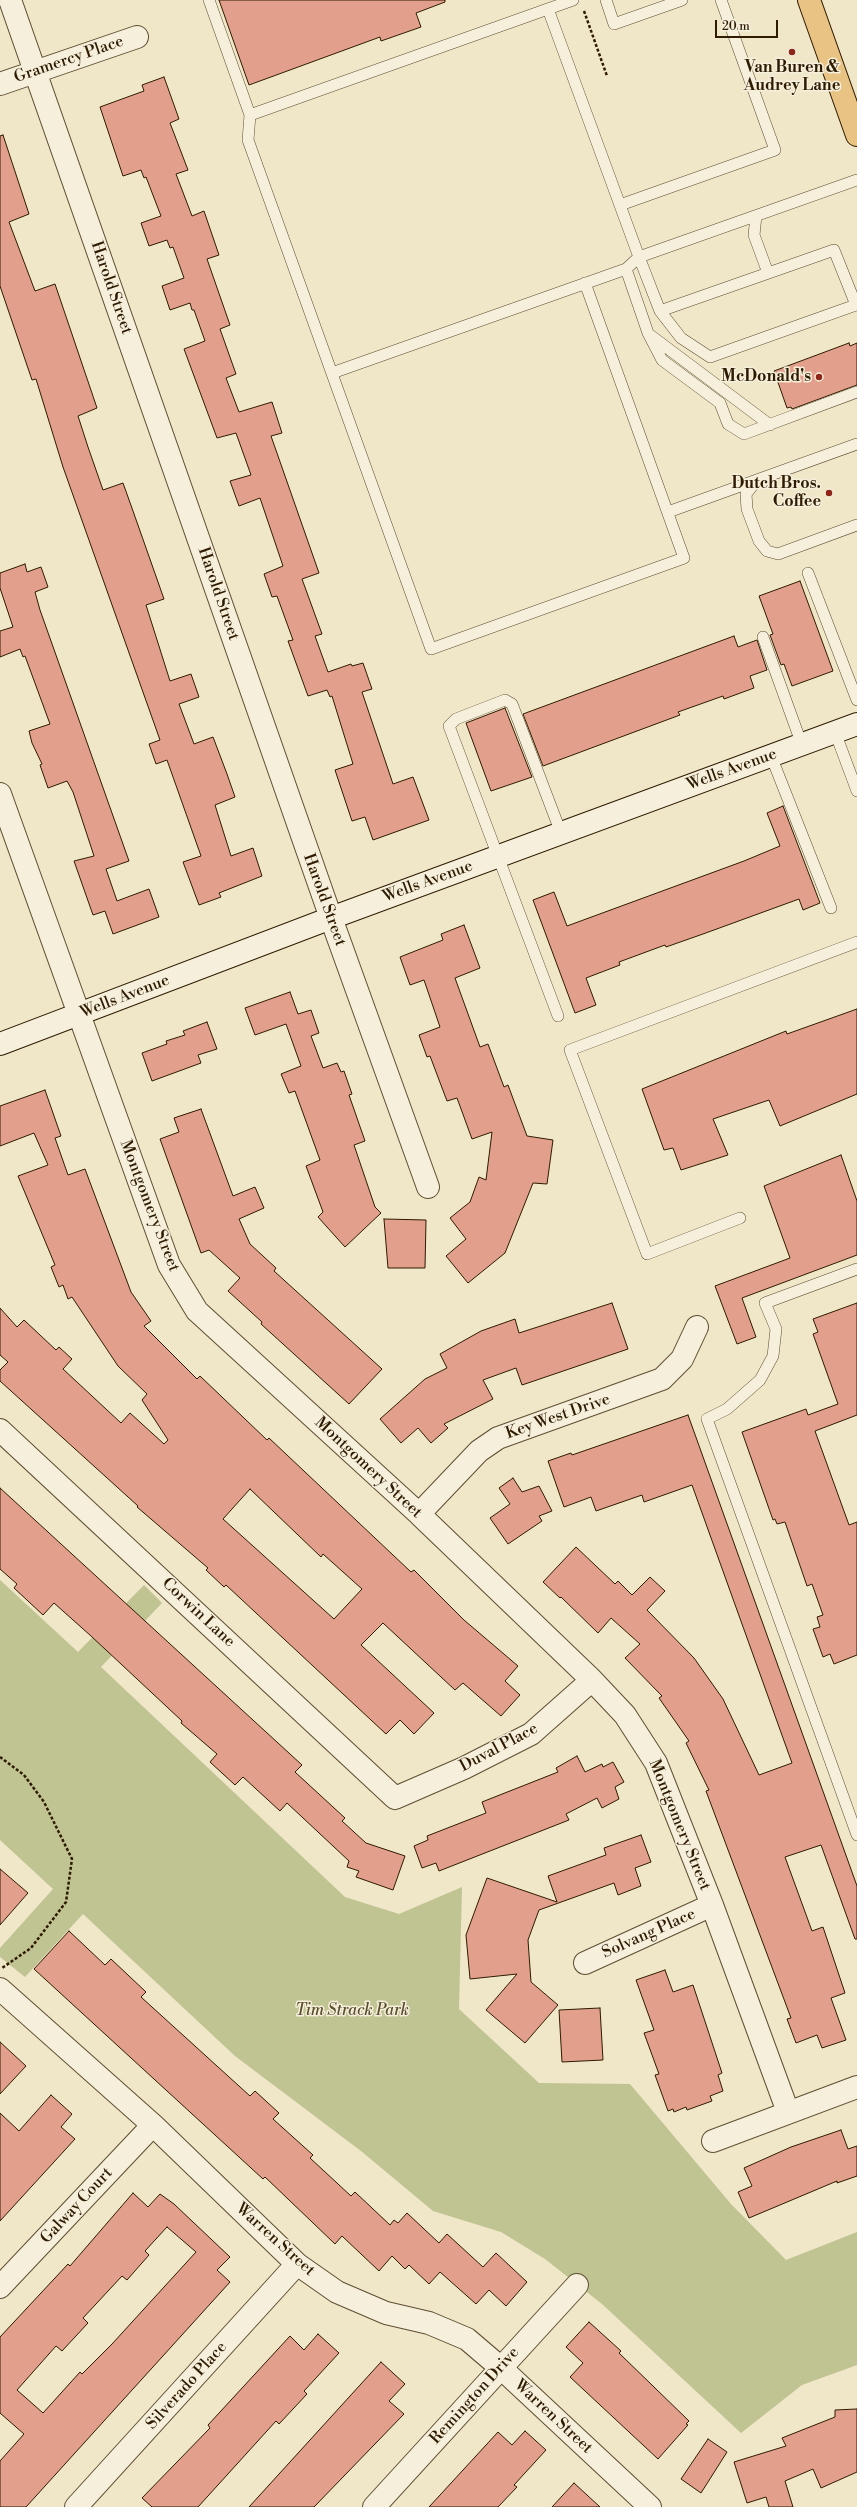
<!DOCTYPE html>
<style>
body{margin:0}
#map{position:relative;width:857px;height:2507px;overflow:hidden;background:#f0e6c8;font-family:"Libre Bodoni",serif}
canvas{display:block}
.scale{position:absolute;left:715px;top:20px;width:63px;height:18px;box-sizing:border-box;border:2px solid #2e1b00;border-top:0;padding-left:5px;font-size:12px;line-height:14px;white-space:nowrap;color:#2e1b00;-webkit-text-stroke:3px #f5efdb;paint-order:stroke}
</style>
<div id="map">
<canvas width="857" height="2507"></canvas>
<div class="scale">20 m</div>
</div>
<script>
const ctx = document.querySelector('canvas').getContext('2d');
ctx.lineJoin = 'round';
function fillPath(path, color) { ctx.fillStyle = color; ctx.fill(path, 'evenodd'); }
const shape = rows => new Path2D(rows.map(r => 'M' + r).join(''));
function strokePath(path, color, width, dash) { ctx.strokeStyle = color; ctx.lineWidth = width; ctx.lineCap = dash ? 'butt' : 'round'; ctx.setLineDash(dash || []); ctx.stroke(path); }
function write(font, color, halo, rows, align = 'center') {
  ctx.font = font + ' "Libre Bodoni",serif'; ctx.lineWidth = 3; ctx.setLineDash([]); ctx.textBaseline = 'middle'; ctx.strokeStyle = halo; ctx.fillStyle = color; for (const [text, x, y, turn = 0] of rows) {
    ctx.save(); ctx.translate(x, y); ctx.rotate((+turn || 0) * Math.PI / 180); ctx.textAlign = isNaN(turn) ? turn : align; if (halo) ctx.strokeText(text, 0, 0); ctx.fillText(text, 0, 0); ctx.restore();
  }
}
const green = shape([
 [0,1580,78,1652,144,1585,162,1603,101,1667,345,1897,399,1914,462,1887,459,2009,539,2083,630,2084,731,2204,786,2260,857,2232,857,2365,802,2385,741,2433,602,2304,545,2259,501,2232,433,2211,361,2151,235,2056,83,1914,25,1977,0,1957,0,1948,53,1889,0,1840]
]);
const building = shape([
 [219,0,445,0,445,2,416,13,421,27,381,41,380,37,249,85,219,0],
 [164,77,179,119,170,123,188,170,176,174,192,216,204,211,219,255,207,259,230,325,220,329,236,374,226,378,239,412,272,402,282,433,271,436,319,573,302,579,322,634,315,636,328,672,351,664,352,666,363,663,372,689,362,692,393,784,413,777,429,820,373,840,365,817,352,821,335,770,353,764,332,696,330,697,327,690,308,696,288,641,293,640,277,596,272,597,264,574,283,566,260,498,239,506,230,481,251,475,236,433,217,438,184,349,205,341,194,310,192,310,190,303,170,310,162,286,184,278,173,247,170,248,167,240,149,246,141,223,161,216,146,177,144,178,141,170,123,176,100,107,144,91,142,85,164,77],
 [3,135,29,214,9,222,35,291,55,284,97,408,78,416,88,447,103,490,123,483,133,511,164,599,146,605,170,681,191,674,199,697,179,704,194,744,213,737,227,774,235,797,215,805,231,856,253,848,262,876,219,893,221,897,199,905,183,862,201,856,167,760,156,764,149,744,160,740,63,467,36,379,32,380,0,286,0,136,3,135],
 [849,343,850,346,857,343,857,385,792,409,791,407,787,408,774,371,849,343],
 [25,564,27,572,41,567,48,587,35,592,40,610,129,861,106,869,117,901,149,889,159,917,113,934,105,911,93,915,74,861,94,856,73,792,67,781,48,788,40,765,42,764,32,743,29,731,50,724,25,656,23,657,20,649,0,657,0,631,13,627,0,588,0,573,25,564],
 [800,581,833,671,792,686,784,664,781,665,770,635,773,634,759,596,800,581],
 [734,636,738,647,757,640,767,670,750,676,754,688,724,699,723,696,678,712,680,715,543,766,523,714,734,636],
 [505,708,532,777,491,791,466,723,505,708],
 [783,806,820,903,803,910,799,899,703,934,666,947,665,945,619,962,620,965,586,978,596,1005,575,1013,533,900,554,892,567,926,744,861,780,846,767,813,783,806],
 [464,925,480,968,455,978,480,1047,488,1044,504,1087,508,1085,527,1136,553,1140,547,1184,533,1183,505,1253,468,1283,446,1256,466,1239,450,1218,470,1202,479,1177,486,1180,492,1132,472,1139,457,1098,447,1101,430,1056,427,1057,419,1035,440,1027,424,980,410,985,400,957,443,940,441,934,464,925],
 [290,992,298,1014,311,1010,319,1033,311,1036,323,1068,337,1063,341,1072,344,1071,352,1094,349,1095,365,1141,354,1145,375,1207,381,1213,345,1247,318,1217,323,1212,306,1166,320,1160,295,1091,289,1093,281,1074,301,1066,286,1024,255,1035,245,1008,290,992],
 [857,1009,857,1094,780,1126,769,1100,713,1119,728,1155,681,1170,673,1148,664,1150,642,1089,786,1031,787,1034,857,1009],
 [207,1022,217,1049,198,1055,201,1063,152,1081,142,1053,167,1044,166,1041,185,1035,183,1031,207,1022],
 [45,1090,61,1136,55,1138,68,1175,85,1169,131,1292,151,1321,144,1326,197,1379,200,1376,267,1440,269,1438,411,1572,414,1570,464,1620,518,1666,505,1681,520,1695,501,1716,463,1683,455,1690,383,1623,361,1645,434,1713,414,1734,400,1720,386,1734,226,1585,224,1587,206,1570,208,1568,137,1507,138,1506,0,1381,0,1370,8,1362,0,1355,0,1308,17,1327,24,1320,56,1350,59,1347,72,1359,63,1369,121,1423,130,1413,164,1444,168,1440,142,1400,147,1394,118,1366,72,1297,68,1299,63,1285,59,1287,51,1267,55,1265,18,1176,48,1165,34,1133,0,1146,0,1106,45,1090],
 [250,1489,321,1557,323,1554,362,1589,334,1619,223,1519,250,1489],
 [201,1109,233,1196,255,1187,264,1208,239,1219,250,1244,276,1268,274,1271,382,1369,349,1404,261,1324,262,1322,228,1291,240,1278,209,1250,201,1253,160,1139,179,1132,174,1118,201,1109],
 [841,1155,857,1201,857,1255,742,1298,756,1337,737,1344,715,1286,790,1258,764,1186,841,1155],
 [384,1219,426,1220,425,1268,388,1268,384,1219],
 [612,1303,628,1349,522,1385,516,1368,483,1380,493,1399,444,1424,448,1428,431,1443,418,1428,401,1443,380,1419,425,1379,447,1368,440,1354,481,1331,515,1319,519,1333,612,1303],
 [857,1303,857,1415,815,1431,849,1525,857,1522,857,1655,834,1664,830,1654,823,1657,813,1629,820,1627,817,1617,823,1615,812,1584,807,1586,785,1522,777,1524,775,1519,773,1520,742,1432,806,1409,808,1415,838,1404,813,1334,818,1332,813,1319,857,1303],
 [688,1415,857,1886,857,1939,855,1939,821,1845,785,1857,812,1931,823,1927,845,1993,831,1998,846,2040,822,2048,817,2035,796,2043,787,2019,791,2018,706,1791,709,1790,686,1743,689,1741,659,1698,662,1696,625,1658,640,1644,611,1618,598,1633,561,1597,560,1598,543,1582,576,1547,615,1584,618,1581,632,1595,650,1577,665,1591,647,1610,694,1658,723,1699,759,1775,792,1763,692,1485,644,1502,642,1495,596,1511,591,1497,564,1507,548,1461,571,1453,572,1455,688,1415],
 [513,1478,522,1492,539,1486,552,1511,539,1516,542,1521,508,1544,490,1518,510,1504,499,1488,513,1478],
 [0,1488,302,1765,295,1772,345,1818,342,1821,366,1843,405,1856,393,1890,356,1877,359,1871,347,1867,349,1861,287,1803,280,1811,243,1777,235,1785,210,1762,217,1754,181,1723,182,1721,91,1636,54,1603,43,1615,14,1588,17,1584,0,1569,0,1488],
 [577,1756,585,1772,602,1764,603,1767,613,1762,624,1782,615,1787,619,1799,602,1808,597,1798,566,1814,569,1820,439,1871,436,1863,422,1868,414,1846,428,1840,427,1836,486,1813,482,1802,558,1772,556,1768,577,1756],
 [641,1835,651,1862,635,1868,641,1886,618,1895,614,1883,539,1910,528,1940,531,1982,558,2005,525,2043,486,2010,517,1974,470,1979,466,1935,487,1878,557,1902,548,1876,606,1855,604,1848,641,1835],
 [0,1869,28,1893,0,1925,0,1869],
 [69,1931,105,1965,111,1959,146,1992,141,1997,250,2096,255,2091,279,2113,273,2119,313,2155,310,2158,351,2196,355,2192,390,2225,394,2220,398,2223,407,2213,439,2243,447,2234,483,2267,496,2253,527,2282,506,2306,489,2290,476,2304,440,2272,429,2284,409,2265,405,2269,392,2256,379,2271,342,2236,335,2244,265,2177,263,2179,34,1969,69,1931],
 [665,1970,673,1992,693,1985,722,2073,718,2075,723,2091,710,2096,712,2101,687,2110,686,2107,674,2112,673,2109,668,2111,655,2075,659,2074,644,2033,654,2030,636,1980,665,1970],
 [600,2008,603,2060,562,2062,559,2010,600,2008],
 [0,2042,26,2066,0,2094,0,2042],
 [51,2095,72,2114,61,2127,75,2139,0,2221,0,2113,19,2131,51,2095],
 [841,2130,848,2149,857,2146,857,2176,837,2183,837,2181,749,2218,738,2192,752,2186,744,2168,791,2147,841,2130],
 [133,2193,148,2207,160,2194,174,2204,230,2257,217,2270,230,2282,26,2507,0,2507,0,2461,24,2434,0,2413,0,2337,68,2264,70,2266,133,2193],
 [167,2227,196,2252,112,2344,82,2374,80,2372,43,2413,17,2390,56,2346,62,2351,88,2323,83,2318,122,2276,127,2280,149,2255,145,2251,167,2227],
 [589,2322,621,2351,619,2353,689,2421,686,2424,688,2425,658,2459,570,2377,583,2363,566,2347,589,2322],
 [318,2334,339,2353,304,2391,307,2394,279,2424,276,2421,198,2507,152,2507,142,2498,210,2428,208,2425,290,2336,304,2350,318,2334],
 [381,2362,405,2384,389,2401,404,2414,314,2507,249,2507,381,2362],
 [857,2409,857,2472,821,2488,813,2469,785,2481,793,2507,769,2507,766,2497,747,2503,734,2462,786,2446,782,2438,835,2417,835,2410,857,2409],
 [525,2431,546,2450,514,2485,517,2487,498,2507,429,2507,498,2432,512,2445,525,2431],
 [708,2439,727,2452,701,2493,681,2479,708,2439],
 [574,2483,600,2507,552,2507,574,2483]
]);
const path = shape([
 [584,11,607,76],
 [0,1757,24,1775,44,1802,72,1859,66,1902,31,1948,2,1968]
]);
const lane = shape([
 [209,0,250,115,248,140,431,649,684,558,585,283],
 [606,0,614,24,682,0],
 [548,9,639,257,660,311,681,338,710,357,856,305,834,250,660,311],
 [250,115,573,0],
 [620,205,775,150,721,0],
 [756,216,754,235,768,273],
 [626,269,648,333,662,360,720,403,728,424,744,434,857,392],
 [650,335,770,425],
 [332,373,626,269,639,257,857,180],
 [757,480,746,494,747,509,759,541,767,551,778,554,857,525],
 [668,512,857,444],
 [808,573,857,700],
 [763,637,802,745],
 [835,732,857,791],
 [771,756,831,908],
 [558,1016,449,726,456,719,505,700,512,704,561,833],
 [740,1218,647,1254,570,1050,857,942],
 [857,1269,765,1303,776,1329,773,1356,760,1380,727,1409,707,1419,857,1835]
]);
const street = shape([
 [10,0,331,918,428,1187],
 [0,84,137,37],
 [0,794,169,1265,197,1311,419,1514,592,1680,625,1715,656,1763,712,1905,788,2112],
 [0,1430,395,1798,464,1768,531,1734,592,1680],
 [419,1514,479,1451,498,1438,662,1379,682,1359,697,1327],
 [585,1963,712,1905],
 [0,1989,153,2125,297,2264,337,2292,386,2313,429,2323,467,2339,501,2368,650,2507],
 [713,2141,857,2087],
 [0,2287,153,2125],
 [76,2507,297,2264],
 [374,2507,577,2285]
]);
const secondary = shape([
 [0,1044,331,918,857,724]
]);
const primary = shape([
 [809,0,857,135]
]);
const markers = [
 [792,52,4,"#8f2418"],
 [819,377,4,"#8f2418"],
 [829,493,4,"#8f2418"]
];
const streetNames = [
 ["Gramercy Place",69,60,-19],
 ["Harold Street",111,288,71],
 ["Harold Street",218,594,71],
 ["Wells Avenue",732,770,-20],
 ["Wells Avenue",428,882,-20],
 ["Harold Street",324,900,70],
 ["Wells Avenue",125,997,-21],
 ["Montgomery Street",149,1206,69],
 ["Key West Drive",558,1417,-19],
 ["Montgomery Street",368,1468,43],
 ["Corwin Lane",198,1613,43],
 ["Duval Place",499,1748,-28],
 ["Montgomery Street",679,1825,68],
 ["Solvang Place",649,1934,-24],
 ["Galway Court",77,2206,-47],
 ["Warren Street",275,2240,42],
 ["Silverado Place",187,2386,-48],
 ["Remington Drive",475,2396,-48],
 ["Warren Street",553,2417,43]
];
const poiNames = [
 ["Van Buren &",792,68,"center"],
 ["Audrey Lane",792,86,"center"],
 ["McDonald's",811,377],
 ["Dutch Bros.",821,484],
 ["Coffee",821,502]
];
const parkNames = [
 ["Tim Strack Park",352,2011]
];
fillPath(green, '#c0c392');
fillPath(building, '#e29f8b');
strokePath(building, '#2e1b00', 1);
strokePath(lane, '#5e4e32', 12);
strokePath(street, '#5e4e32', 24);
strokePath(secondary, '#2e1b00', 24);
strokePath(primary, '#2e1b00', 24);
strokePath(path, '#2e1b00', 2.5, [3, 2]);
strokePath(lane, '#f5efdb', 11);
strokePath(street, '#f5efdb', 22);
strokePath(secondary, '#f5efdb', 22);
strokePath(primary, '#e8c384', 22);
for (const [x, y, r, color] of markers) { const dot = new Path2D(); dot.arc(x, y, r, 0, 2 * Math.PI); ctx.fillStyle = color; ctx.fill(dot); strokePath(dot, '#f5efdb', 1.5); }
write('16px', '#2e1b00', '#f5efdb', streetNames);
write('bold 16px', '#2e1b00', '#f5efdb', poiNames, 'right');
write('italic 16px', '#5a4d2c', '#f5efdb', parkNames);
</script>
